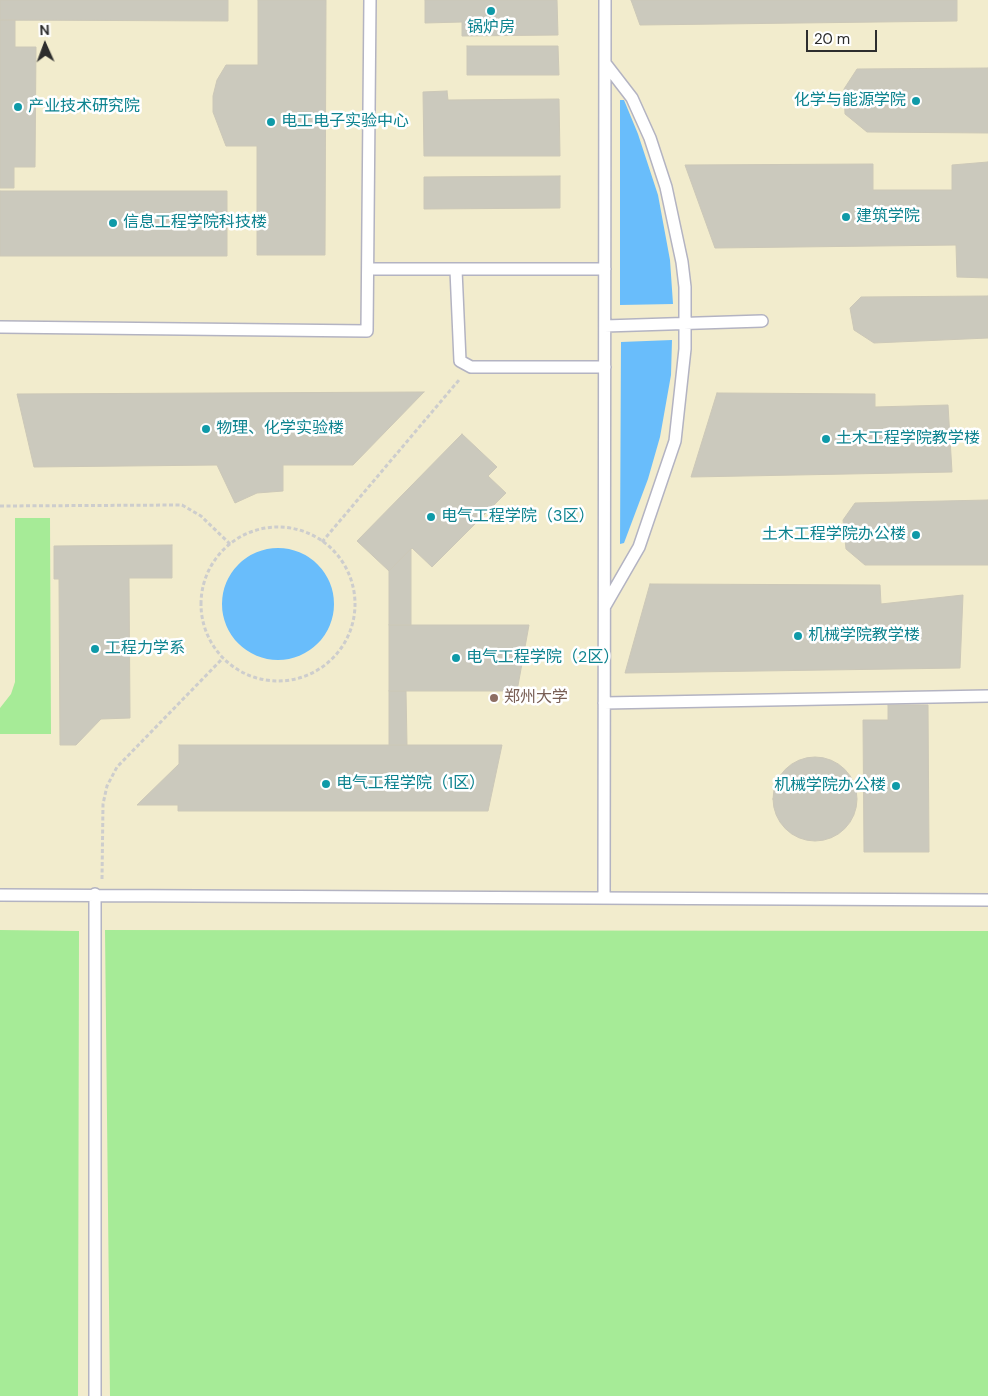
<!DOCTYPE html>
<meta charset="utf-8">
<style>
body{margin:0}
#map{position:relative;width:988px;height:1396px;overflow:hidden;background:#f0ebdf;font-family:"DM Sans",sans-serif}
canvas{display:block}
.north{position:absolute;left:20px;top:20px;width:50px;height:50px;-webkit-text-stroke:4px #fff;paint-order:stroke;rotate:358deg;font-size:14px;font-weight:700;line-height:20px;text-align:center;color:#2d2d2d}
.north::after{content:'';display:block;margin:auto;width:18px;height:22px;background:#2d2d2d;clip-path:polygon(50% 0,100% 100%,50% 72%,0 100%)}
.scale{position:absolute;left:806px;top:30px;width:71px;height:22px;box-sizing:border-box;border:2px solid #2d2d2d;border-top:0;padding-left:6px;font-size:15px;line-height:18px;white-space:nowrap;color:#2d2d2d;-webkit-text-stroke:4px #fff;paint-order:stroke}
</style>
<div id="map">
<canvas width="988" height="1396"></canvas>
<div class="north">N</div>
<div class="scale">20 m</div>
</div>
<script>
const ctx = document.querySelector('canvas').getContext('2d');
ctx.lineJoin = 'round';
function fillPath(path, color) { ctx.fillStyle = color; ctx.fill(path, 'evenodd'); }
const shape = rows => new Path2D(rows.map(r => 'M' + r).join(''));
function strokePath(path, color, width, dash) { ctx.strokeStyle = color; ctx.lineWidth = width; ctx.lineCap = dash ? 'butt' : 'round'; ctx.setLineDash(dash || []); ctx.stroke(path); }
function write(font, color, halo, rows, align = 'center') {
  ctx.font = font + ' "DM Sans","Noto Sans SC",sans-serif'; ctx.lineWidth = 5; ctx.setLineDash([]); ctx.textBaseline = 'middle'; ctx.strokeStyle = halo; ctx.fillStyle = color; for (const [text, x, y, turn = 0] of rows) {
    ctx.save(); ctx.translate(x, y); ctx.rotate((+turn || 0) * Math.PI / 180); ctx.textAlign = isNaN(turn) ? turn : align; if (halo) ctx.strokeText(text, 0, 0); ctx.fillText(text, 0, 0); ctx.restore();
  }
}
const education = shape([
 [0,0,988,0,988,1396,0,1396]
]);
const green = shape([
 [15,518,50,518,51,734,0,734,0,708,11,694,15,682],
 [0,930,79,931,78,1396,0,1396],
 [105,930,988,931,988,1396,110,1396]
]);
const water = shape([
 [620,100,624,100,638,134,658,195,670,260,673,304,620,305],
 [672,340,671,375,660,437,648,479,624,543,620,544,621,342],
 '222 604a56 56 0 1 1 112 0a56 56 0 1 1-112 0Z'
]);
const building = shape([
 [0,0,228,0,228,21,0,20,0,0],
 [258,0,326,0,325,255,257,255,257,146,226,146,213,112,213,96,217,80,226,65,258,65,258,0],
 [425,0,557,0,558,35,462,36,462,22,425,23,425,0],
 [631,0,957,0,957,21,640,25,631,0],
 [0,20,15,20,15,47,36,47,35,167,14,167,14,188,0,188,0,20],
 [467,46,558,46,559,75,467,75,467,46],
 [988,68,988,133,867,132,845,114,844,89,857,69,988,68],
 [447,91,448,100,559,99,560,156,424,156,423,92,447,91],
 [988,162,988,278,957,277,956,245,715,248,685,165,873,164,873,190,952,190,952,165,988,162],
 [560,176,560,208,424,209,424,177,560,176],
 [0,191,227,191,227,256,0,256,0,191],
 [988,296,988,338,874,343,854,330,850,308,861,297,988,296],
 [424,392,353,465,283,465,283,491,257,493,235,503,217,465,34,467,17,394,424,392],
 [717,393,875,394,875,407,948,405,952,472,691,477,717,393],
 [462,434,497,467,488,476,506,493,432,567,412,548,389,571,357,541,462,434],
 [988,500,988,565,865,565,846,549,843,520,855,503,988,500],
 [172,545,172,578,129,578,130,718,101,719,76,745,60,745,59,579,54,579,54,546,172,545],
 [411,549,411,625,389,625,389,571,411,549],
 [650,584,880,585,881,604,963,595,960,668,625,673,650,584],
 [389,625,529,625,517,691,389,691,389,625],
 [389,691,406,691,407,745,389,745,389,691],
 [888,705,928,705,929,852,864,852,863,720,888,720,888,705],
 [179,745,502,745,488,811,178,811,178,805,137,805,179,764,179,745],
 '773 799a42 42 0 1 1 84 0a42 42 0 1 1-84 0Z'
]);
const path = shape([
 [0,506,182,505,201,516,230,544],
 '201 604a77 77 0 1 1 154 0a77 77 0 1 1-154 0Z',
 [322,542,459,380],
 [102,879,103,804,107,786,117,767,223,658]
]);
const lane = shape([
 [605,63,632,98,650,138,666,187,682,262,685,287,685,349,675,441,639,547,605,606],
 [368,269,605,269],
 [456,270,460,361,471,367,605,367],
 [605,326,762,321],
 [0,327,367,331,370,0],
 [604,703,988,696],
 [0,895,988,900],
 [604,898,605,0],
 [95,1396,95,894]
]);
const markers = [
 [491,11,5,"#0f9aa8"],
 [916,101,5,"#0f9aa8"],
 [18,107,5,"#0f9aa8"],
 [271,122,5,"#0f9aa8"],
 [846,217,5,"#0f9aa8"],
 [113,223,5,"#0f9aa8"],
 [206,429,5,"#0f9aa8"],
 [826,439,5,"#0f9aa8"],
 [431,517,5,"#0f9aa8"],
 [916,535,5,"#0f9aa8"],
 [798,636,5,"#0f9aa8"],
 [95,649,5,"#0f9aa8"],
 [456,658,5,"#0f9aa8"],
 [494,698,5,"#8d6e63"],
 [326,784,5,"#0f9aa8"],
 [896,786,5,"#0f9aa8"]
];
const cultureNames = [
 ["锅炉房",491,28,"center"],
 ["化学与能源学院",906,101,"right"],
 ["产业技术研究院",28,107],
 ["电工电子实验中心",281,122],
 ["建筑学院",856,217],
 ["信息工程学院科技楼",123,223],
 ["物理、化学实验楼",216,429],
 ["土木工程学院教学楼",836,439],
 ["电气工程学院（3区）",441,517],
 ["土木工程学院办公楼",906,535,"right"],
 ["机械学院教学楼",808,636],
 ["工程力学系",105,649],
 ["电气工程学院（2区）",466,658],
 ["电气工程学院（1区）",336,784],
 ["机械学院办公楼",886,786,"right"]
];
const educationNames = [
 ["郑州大学",504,698]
];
fillPath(education, '#f2eccd');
fillPath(green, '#a6eb97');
fillPath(water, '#69bdfb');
fillPath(building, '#cbc9bd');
strokePath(building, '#ccc8b8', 1);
strokePath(lane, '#b3b3c2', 14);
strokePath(path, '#cdcdcd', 3, [4, 2.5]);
strokePath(lane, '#fff', 11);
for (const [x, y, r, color] of markers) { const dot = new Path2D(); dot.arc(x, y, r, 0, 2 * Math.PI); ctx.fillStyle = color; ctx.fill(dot); strokePath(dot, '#fff', 2); }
write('16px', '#0d838f', '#fff', cultureNames, 'left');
write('16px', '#785e54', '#fff', educationNames, 'left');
</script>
